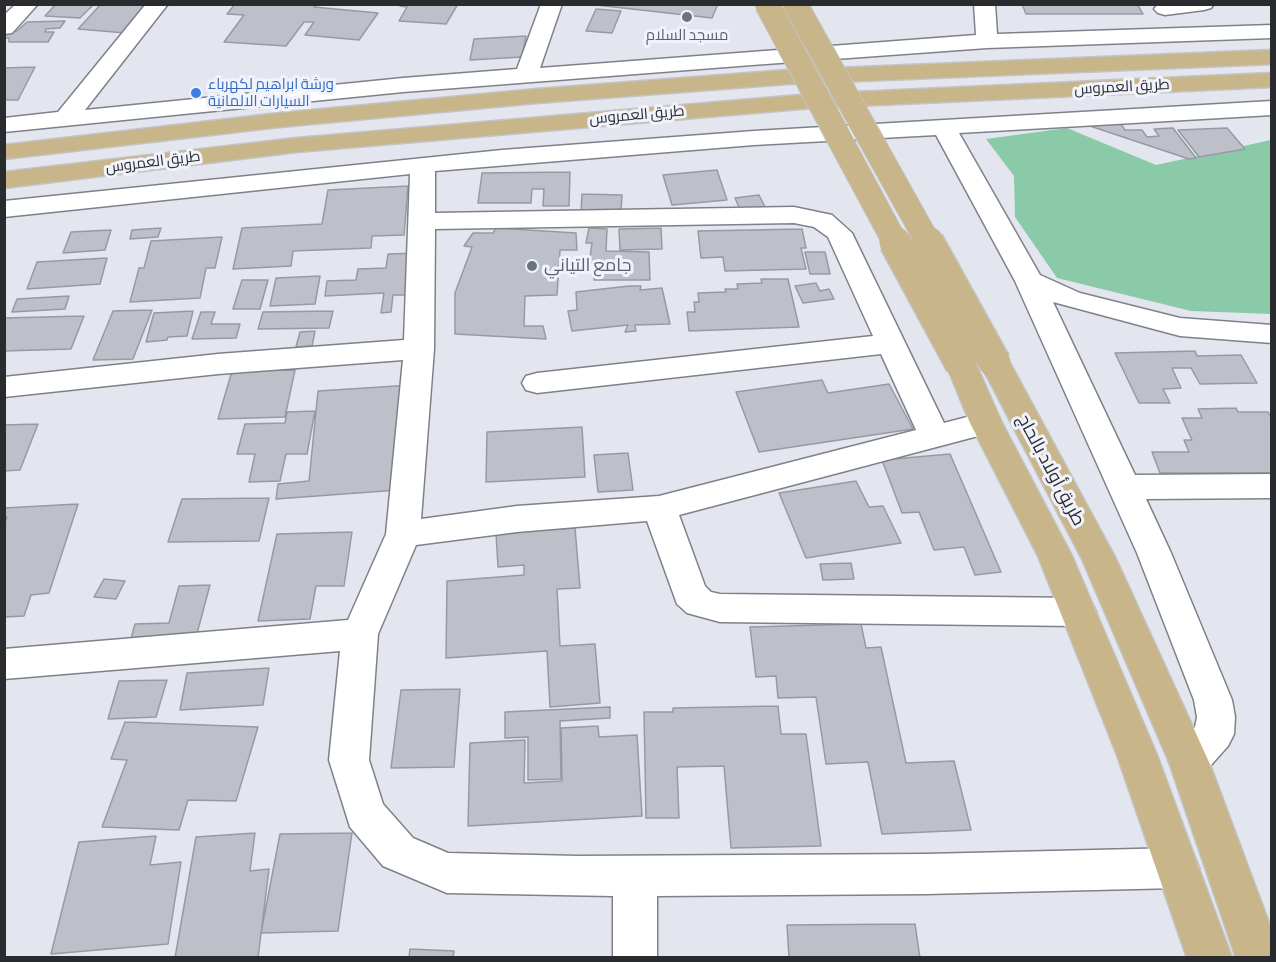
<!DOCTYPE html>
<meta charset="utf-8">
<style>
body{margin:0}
#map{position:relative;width:1276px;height:962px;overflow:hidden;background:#e3e6ef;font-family:"Alegreya Sans",sans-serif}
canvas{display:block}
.frame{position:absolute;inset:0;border:6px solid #2a2b2e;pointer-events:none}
</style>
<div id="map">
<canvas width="1276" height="962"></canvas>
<div class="frame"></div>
</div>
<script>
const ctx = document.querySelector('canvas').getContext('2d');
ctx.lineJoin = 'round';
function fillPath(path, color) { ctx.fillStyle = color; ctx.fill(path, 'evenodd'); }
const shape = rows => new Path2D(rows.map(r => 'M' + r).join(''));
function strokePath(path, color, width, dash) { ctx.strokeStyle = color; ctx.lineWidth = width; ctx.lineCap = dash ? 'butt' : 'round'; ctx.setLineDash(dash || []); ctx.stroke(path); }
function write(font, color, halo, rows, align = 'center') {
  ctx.font = font + ' "Alegreya Sans",Cairo,sans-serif'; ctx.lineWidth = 6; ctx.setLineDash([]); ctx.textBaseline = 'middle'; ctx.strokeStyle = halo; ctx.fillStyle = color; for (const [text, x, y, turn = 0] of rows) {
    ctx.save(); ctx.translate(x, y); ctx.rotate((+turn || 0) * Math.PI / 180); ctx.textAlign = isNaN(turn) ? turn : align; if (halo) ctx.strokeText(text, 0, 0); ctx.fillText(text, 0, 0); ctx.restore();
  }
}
const green = shape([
 [1067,128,1156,165,1271,140,1271,314,1191,311,1057,278,1015,217,1014,176,986,139]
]);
const building = shape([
 [56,4,94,4,80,18,45,16,56,4],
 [101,4,150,4,126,33,78,29,101,4],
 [235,4,316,4,314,7,378,13,359,40,305,35,314,22,304,22,286,46,224,42,244,15,227,14,235,4],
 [401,4,458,4,446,24,399,21,407,7,400,6,401,4],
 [587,4,718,4,712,18,587,4],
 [1022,4,1137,4,1143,14,1026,14,1022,4],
 [596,9,621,11,612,33,586,31,596,9],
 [65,21,60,28,46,29,45,32,54,32,48,42,9,42,9,38,4,38,7,32,17,31,27,22,65,21],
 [526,36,522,57,470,60,474,39,526,36],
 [35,67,18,100,4,100,4,68,35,67],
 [1119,121,1125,130,1142,130,1147,137,1159,136,1154,129,1173,128,1196,158,1189,159,1090,126,1088,122,1119,121],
 [1227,128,1245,149,1199,157,1178,130,1227,128],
 [717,170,727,200,672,205,663,175,717,170],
 [570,172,569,206,543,206,544,189,532,189,531,203,478,203,482,173,570,172],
 [408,186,404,235,372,236,371,248,293,251,291,266,233,269,242,228,322,224,328,190,408,186],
 [582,194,622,195,621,211,581,212,582,194],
 [759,195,767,211,742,214,735,198,759,195],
 [161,228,158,237,130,239,132,230,161,228],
 [496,228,576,233,577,250,560,250,557,295,525,296,524,326,543,326,546,339,455,334,455,293,472,247,464,246,473,233,493,233,496,228],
 [589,228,607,229,606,251,649,252,650,280,594,280,594,263,589,264,592,243,586,243,589,228],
 [661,228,662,249,620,250,619,229,661,228],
 [802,229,806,248,801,248,806,269,725,271,723,257,701,258,698,231,802,229],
 [111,230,105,250,63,253,71,232,111,230],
 [222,237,215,268,206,268,200,298,130,302,139,268,144,268,151,241,222,237],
 [805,252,825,252,830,274,810,274,805,252],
 [419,253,416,295,393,295,391,312,381,313,384,293,325,296,327,281,356,280,358,269,386,268,388,254,419,253],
 [107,258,100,284,27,289,37,262,107,258],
 [320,276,315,304,270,306,276,278,320,276],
 [761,279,788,279,799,327,689,331,687,312,695,312,694,302,699,302,698,293,726,292,725,289,738,289,737,284,762,283,761,279],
 [242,280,268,280,260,309,233,309,242,280],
 [816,283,820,291,829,289,834,299,803,303,795,286,816,283],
 [629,286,641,286,640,290,662,288,670,324,635,325,636,331,625,332,628,325,572,331,568,311,577,310,576,292,629,286],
 [69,296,65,309,12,312,17,299,69,296],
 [152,310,133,359,93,360,113,311,152,310],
 [193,311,187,336,168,337,167,340,146,342,154,313,193,311],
 [333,311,329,328,258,329,263,312,333,311],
 [201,312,215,312,211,324,240,324,236,338,192,339,201,312],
 [84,316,71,349,4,351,4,318,84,316],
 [315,331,312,346,296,347,300,332,315,331],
 [1195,351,1197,356,1241,355,1257,383,1200,384,1191,368,1172,368,1181,388,1163,389,1170,403,1139,403,1115,353,1195,351],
 [295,370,285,417,218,419,232,371,295,370],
 [822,380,828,393,889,384,913,429,759,452,736,392,822,380],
 [412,385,398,490,276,499,278,484,309,481,318,391,412,385],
 [1236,408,1238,412,1268,412,1272,419,1272,473,1160,473,1152,452,1189,452,1184,440,1192,440,1182,418,1202,418,1198,409,1236,408],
 [315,411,307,454,286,454,280,481,249,482,255,454,237,454,245,424,285,423,287,412,315,411],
 [38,424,20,470,4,471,4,425,38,424],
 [582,427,585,477,486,482,487,432,582,427],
 [628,453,633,490,598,492,594,455,628,453],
 [950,454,1001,572,975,575,964,547,934,550,919,512,902,513,882,460,950,454],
 [856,481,869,507,883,506,901,543,806,558,779,493,856,481],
 [269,498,259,541,168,542,182,499,269,498],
 [78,504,49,593,31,595,24,616,4,617,4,525,7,517,4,517,4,508,78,504],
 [575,528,580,588,557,589,560,646,595,644,600,703,550,707,547,651,446,658,447,581,524,575,524,565,498,567,496,533,575,528],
 [352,532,344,586,316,586,310,619,258,621,277,534,352,532],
 [851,563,854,579,823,580,820,564,851,563],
 [104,579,125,581,116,599,94,597,104,579],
 [210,585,195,641,130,642,135,624,169,623,179,586,210,585],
 [861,624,866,648,881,647,906,763,954,761,971,830,882,834,868,762,826,764,816,697,778,698,776,676,756,677,750,627,861,624],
 [269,668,263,705,180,710,187,673,269,668],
 [167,680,156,717,108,719,119,681,167,680],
 [460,689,454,767,391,768,401,690,460,689],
 [778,706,781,734,806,734,821,846,731,848,724,766,677,767,679,818,646,818,644,712,673,712,673,708,778,706],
 [610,707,610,718,560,721,561,779,528,780,528,737,505,738,505,712,610,707],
 [125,722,258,727,236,801,188,800,179,830,102,827,127,760,111,759,125,722],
 [598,726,599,737,637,735,642,816,468,826,470,743,525,740,524,783,562,781,561,728,598,726],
 [255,833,250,871,269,869,258,958,175,958,196,837,255,833],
 [352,833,338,931,261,933,280,834,352,833],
 [156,836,150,865,181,862,168,944,51,954,79,842,156,836],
 [915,924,920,958,789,958,787,925,915,924],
 [410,949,454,951,453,958,409,958,410,949]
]);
const minor = shape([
 [16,4,38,4,12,33,4,34,4,15,16,4],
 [146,4,168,4,85,110,403,78,517,69,541,4,562,4,540,68,976,35,974,4,995,4,997,34,1272,25,1272,38,987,48,752,65,403,92,4,132,4,118,58,112,146,4],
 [1214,4,1211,8,1204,10,1165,15,1158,13,1154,9,1158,4,1214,4],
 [1272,101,1272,115,959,133,1040,275,1080,293,1180,318,1272,325,1272,343,1180,336,1053,302,1135,475,1272,474,1272,498,1146,499,1171,553,1232,700,1235,717,1234,734,1228,746,1203,774,1189,779,1175,774,1169,762,1175,750,1195,727,1197,717,1194,700,1137,553,1015,281,936,135,754,145,435,171,435,213,794,207,832,215,852,233,944,423,986,412,997,415,1002,423,997,431,679,515,705,586,711,592,720,594,1078,598,1091,602,1096,612,1091,622,1078,626,720,622,687,613,677,604,647,521,517,532,416,545,378,634,369,760,383,804,413,838,448,853,578,856,926,854,1178,848,1193,854,1199,868,1193,882,1178,888,926,894,657,896,657,958,613,958,613,896,447,893,383,866,350,827,329,760,340,651,4,679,4,649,348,620,386,534,403,360,218,374,4,397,4,377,218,354,404,340,410,174,4,217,4,201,502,150,754,131,1272,101],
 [794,223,814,227,828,237,873,336,537,373,526,376,522,383,526,390,537,393,881,354,916,430,659,496,517,506,421,519,434,349,435,229,794,223]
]);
const major = shape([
 [1272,50,1272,64,788,84,537,103,280,127,4,159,4,145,280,113,537,89,788,70,1272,50],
 [1272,73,1272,87,812,108,297,152,4,188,4,172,297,138,812,94,1272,73],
 [995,353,1006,356,1010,363,1116,559,1209,762,1272,931,1272,958,1236,958,1169,762,1082,559,980,363,984,356,995,353],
 [961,354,972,357,976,364,1002,423,1072,556,1157,755,1232,958,1187,958,1117,755,1038,556,970,423,946,364,950,357,961,354]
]);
const majorBridgeFar1 = shape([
 [767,4,896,244],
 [795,4,929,244]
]);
const majorBridge = shape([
 [895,242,961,364],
 [928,242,995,363]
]);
const markers = [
 [687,17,6,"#6b7280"],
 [196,93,6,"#3f7fe0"],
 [532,266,6,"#6b7280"]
];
const farWorshipnames = [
 ["مسجد السلام",687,35]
];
const farShopnames = [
 ["ورشة ابراهيم لكهرباء",208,84],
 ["السيارات الالمانية",208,101]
];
const farStreetnames = [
 ["طريق العمروس",1122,87,-3],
 ["طريق العمروس",637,115,-5],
 ["طريق العمروس",153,162,-7]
];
const worshipNames = [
 ["جامع التياني",544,266]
];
const streetNames = [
 ["طريق أولاد بالحاج",1051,470,62]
];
fillPath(green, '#8bcaa8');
fillPath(building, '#bdc0c9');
strokePath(building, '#979aa2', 1.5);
strokePath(minor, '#7f818a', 3);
strokePath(major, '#c3c4c4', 3);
fillPath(minor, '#fff');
fillPath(major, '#c8b589');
strokePath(majorBridgeFar1, '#c3c4c4', 26, []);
strokePath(majorBridge, '#c3c4c4', 34, []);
strokePath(majorBridgeFar1, '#c8b589', 24);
strokePath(majorBridge, '#c8b589', 31);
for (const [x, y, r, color] of markers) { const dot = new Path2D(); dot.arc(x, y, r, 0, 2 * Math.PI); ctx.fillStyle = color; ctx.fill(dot); strokePath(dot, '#f1f3fc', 2); }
write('15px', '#5b616d', '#f1f3fc', farWorshipnames);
write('15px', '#366cbe', '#f1f3fc', farShopnames, 'left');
write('15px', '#2a2b2e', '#f1f3fc', farStreetnames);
write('18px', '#5b616d', '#f1f3fc', worshipNames, 'left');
write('18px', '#2a2b2e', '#f1f3fc', streetNames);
</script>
